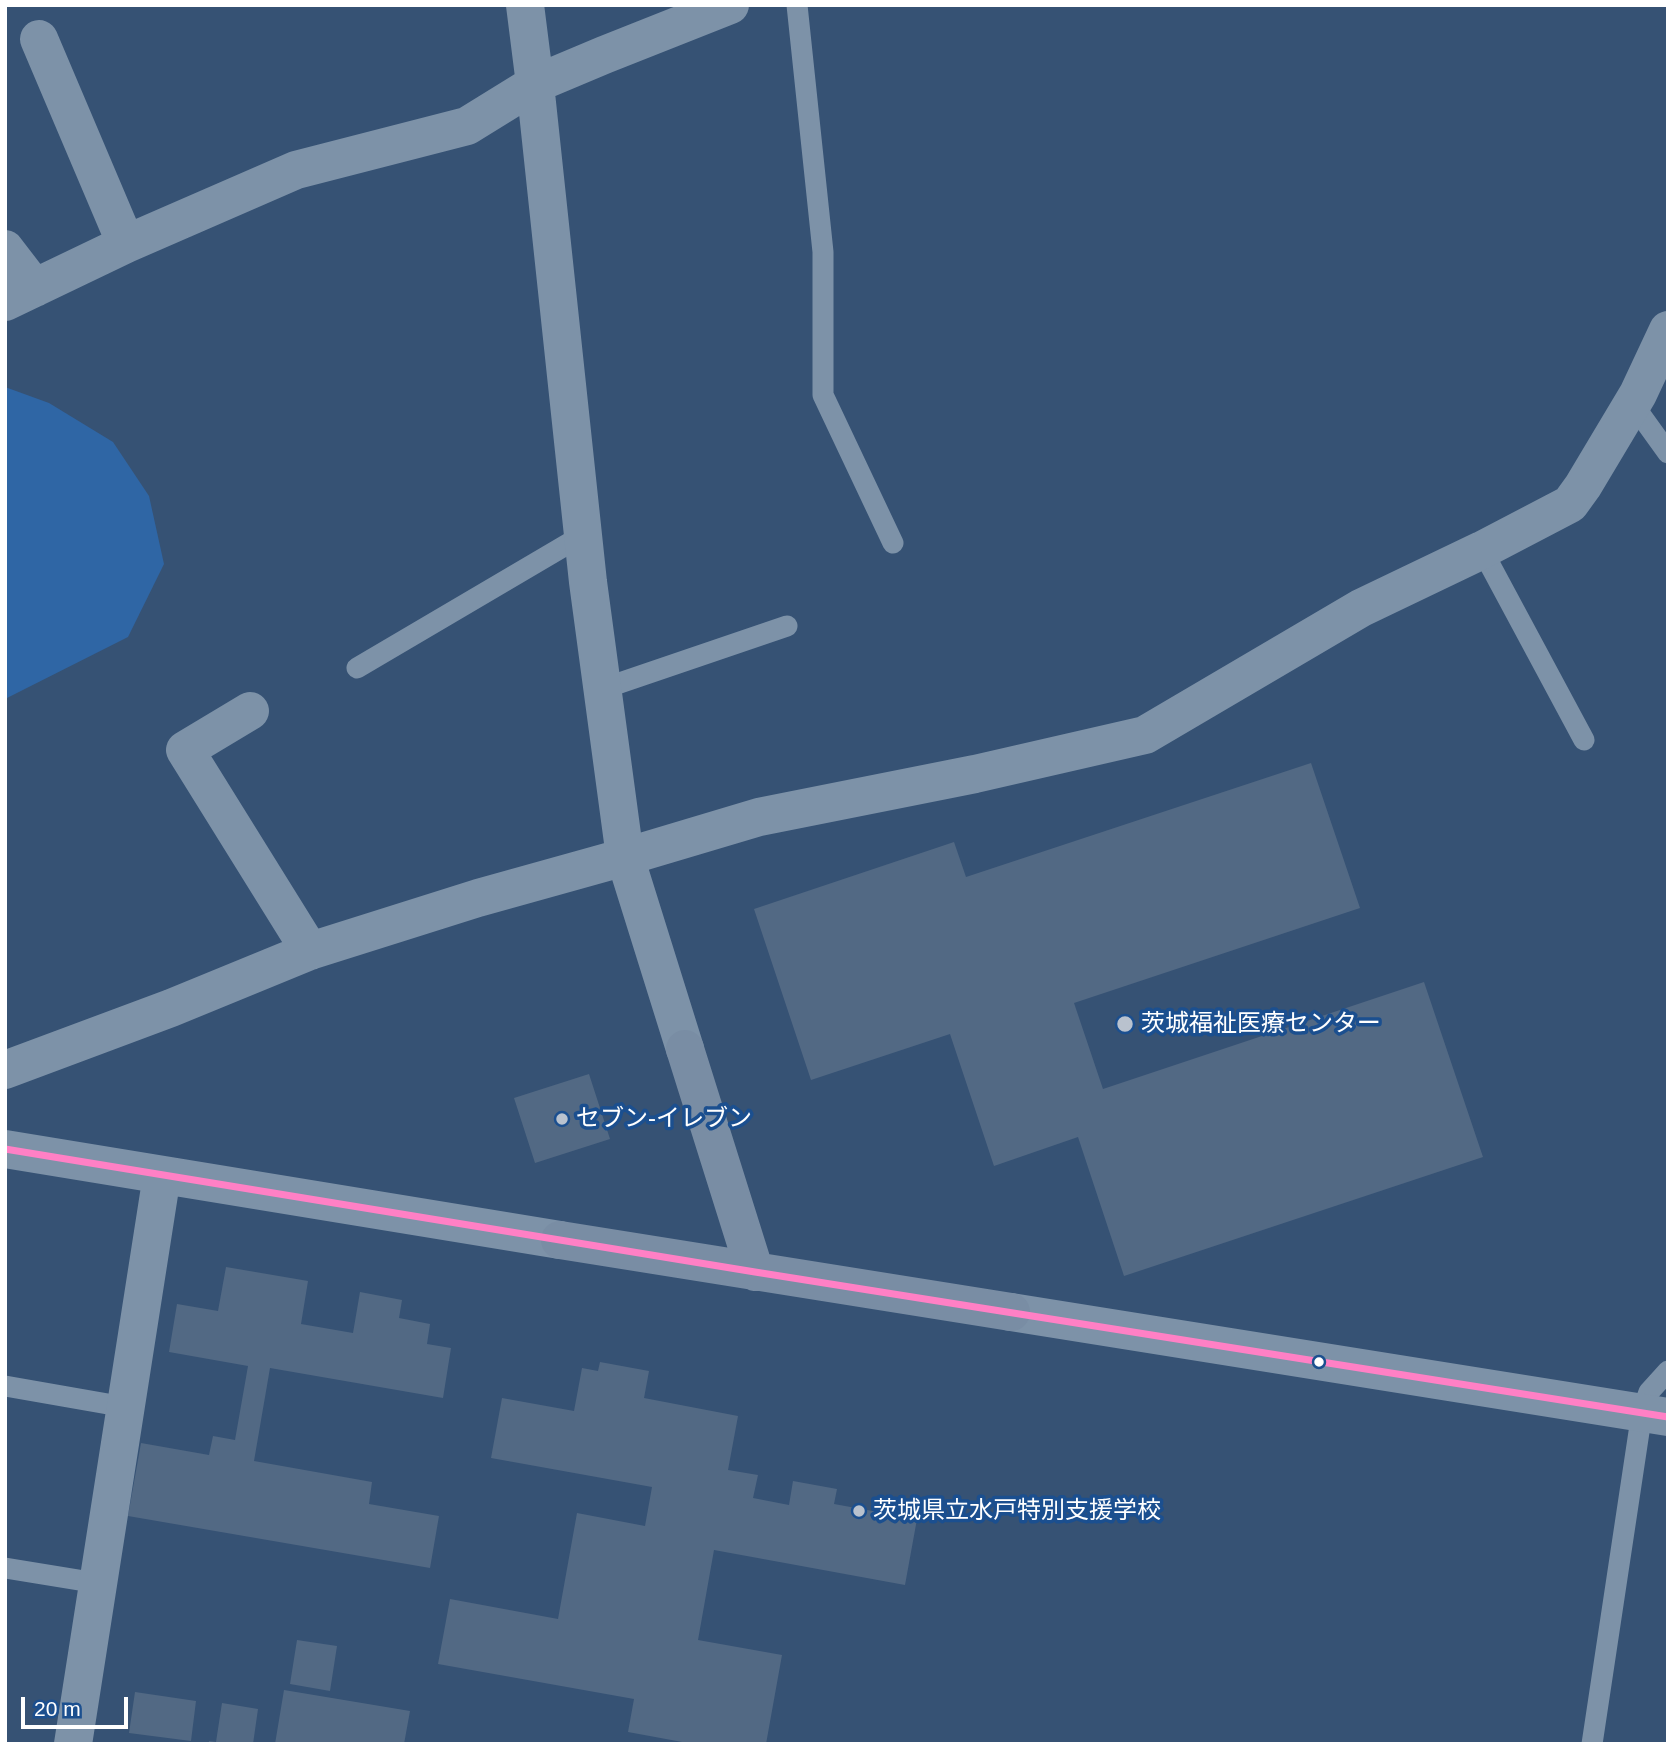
<!DOCTYPE html>
<meta charset="utf-8">
<style>
body{margin:0}
#map{position:relative;width:1673px;height:1749px;overflow:hidden;background:#365274;font-family:Helvetica,sans-serif}
canvas{display:block}
.frame{position:absolute;inset:0;border:7px solid #fff;pointer-events:none}
.scale{position:absolute;left:21px;top:1697px;width:107px;height:32px;box-sizing:border-box;border:4px solid #fff;border-top:0;padding-left:9px;font-size:21px;line-height:24px;white-space:nowrap;color:#fff;-webkit-text-stroke:5px #1b4f8f;paint-order:stroke}
</style>
<div id="map">
<canvas width="1673" height="1749"></canvas>
<div class="frame"></div>
<div class="scale">20 m</div>
</div>
<script>
const ctx = document.querySelector('canvas').getContext('2d');
ctx.lineJoin = 'round';
function fillPath(path, color) { ctx.fillStyle = color; ctx.fill(path, 'evenodd'); }
const shape = rows => new Path2D(rows.map(r => 'M' + r).join(''));
function strokePath(path, color, width, dash) { ctx.strokeStyle = color; ctx.lineWidth = width; ctx.lineCap = dash ? 'butt' : 'round'; ctx.setLineDash(dash || []); ctx.stroke(path); }
function write(font, color, halo, rows, align = 'center') {
  ctx.font = font + ' Helvetica,"Noto Sans JP",sans-serif'; ctx.lineWidth = 7; ctx.setLineDash([]); ctx.textBaseline = 'middle'; ctx.strokeStyle = halo; ctx.fillStyle = color; for (const [text, x, y, turn = 0] of rows) {
    ctx.save(); ctx.translate(x, y); ctx.rotate((+turn || 0) * Math.PI / 180); ctx.textAlign = isNaN(turn) ? turn : align; if (halo) ctx.strokeText(text, 0, 0); ctx.fillText(text, 0, 0); ctx.restore();
  }
}
const green = shape([
 [5,387,49,403,113,442,149,496,164,564,128,637,5,699]
]);
const building = shape([
 [1311,763,1360,908,1074,1003,1103,1089,1424,982,1483,1157,1124,1276,1078,1137,994,1166,950,1034,811,1080,754,909,954,842,966,877],
 [589,1074,610,1139,535,1163,514,1098],
 [226,1267,308,1281,301,1324,353,1333,360,1292,402,1300,399,1318,430,1324,427,1344,451,1348,443,1398,270,1368,254,1461,372,1482,369,1504,439,1516,430,1568,128,1516,141,1443,209,1455,213,1436,235,1440,248,1366,169,1352,177,1304,218,1311],
 [600,1362,649,1371,644,1398,738,1416,728,1470,758,1475,753,1498,789,1505,793,1481,837,1489,834,1504,917,1519,905,1585,714,1550,698,1640,782,1655,766,1744,693,1744,628,1732,634,1699,438,1664,450,1599,558,1619,577,1513,645,1526,652,1487,491,1458,502,1398,574,1411,582,1368,598,1371],
 [297,1640,337,1646,330,1691,290,1684],
 [284,1690,410,1711,404,1744,275,1744],
 [135,1692,196,1701,191,1741,129,1733],
 [222,1703,258,1709,253,1744,209,1744,209,1741,216,1742]
]);
const lane = shape([
 [797,5,823,252,823,395,893,543],
 [1632,403,1668,453],
 [1482,550,1584,740],
 [357,668,583,535],
 [602,689,787,626],
 [5,1386,125,1407],
 [5,1568,97,1583],
 [1592,1744,1642,1412,1649,1392,1668,1371]
]);
const street = shape([
 [525,5,535,84,588,582,625,857,685,1049],
 [39,39,126,244],
 [5,249,35,288],
 [5,302,126,244,296,170,467,126,535,84,604,55,730,5],
 [250,711,185,750,310,951],
 [5,1070,171,1008,310,951,478,898,625,857,759,817,975,774,1145,735,1361,608,1482,550,1570,504,1583,486,1638,394,1668,330],
 [5,1149,560,1240],
 [1011,1312,1668,1417],
 [73,1744,162,1175]
]);
const secondary = shape([
 [685,1049,755,1272],
 [560,1240,1011,1312]
]);
const bus1 = shape([
 [5,1149,755,1272,1668,1417]
]);
const markers = [
 [1125,1024,9,"#b9c2ce"],
 [562,1119,7,"#b9c2ce"],
 [1319,1362,6,"#fff"],
 [859,1511,7,"#b9c2ce"]
];
const poiNames = [
 ["茨城福祉医療センター",1141,1024],
 ["セブン-イレブン",576,1119],
 ["茨城県立水戸特別支援学校",873,1511]
];
fillPath(green, '#2f66a5');
fillPath(building, '#526984');
strokePath(lane, '#7d92a8', 21);
strokePath(street, '#7d92a8', 38);
strokePath(secondary, '#798da4', 38);
strokePath(bus1, '#ff80c5', 7);
for (const [x, y, r, color] of markers) { const dot = new Path2D(); dot.arc(x, y, r, 0, 2 * Math.PI); ctx.fillStyle = color; ctx.fill(dot); strokePath(dot, '#1b4f8f', 2.5); }
write('24px', '#fff', '#1b4f8f', poiNames, 'left');
</script>
